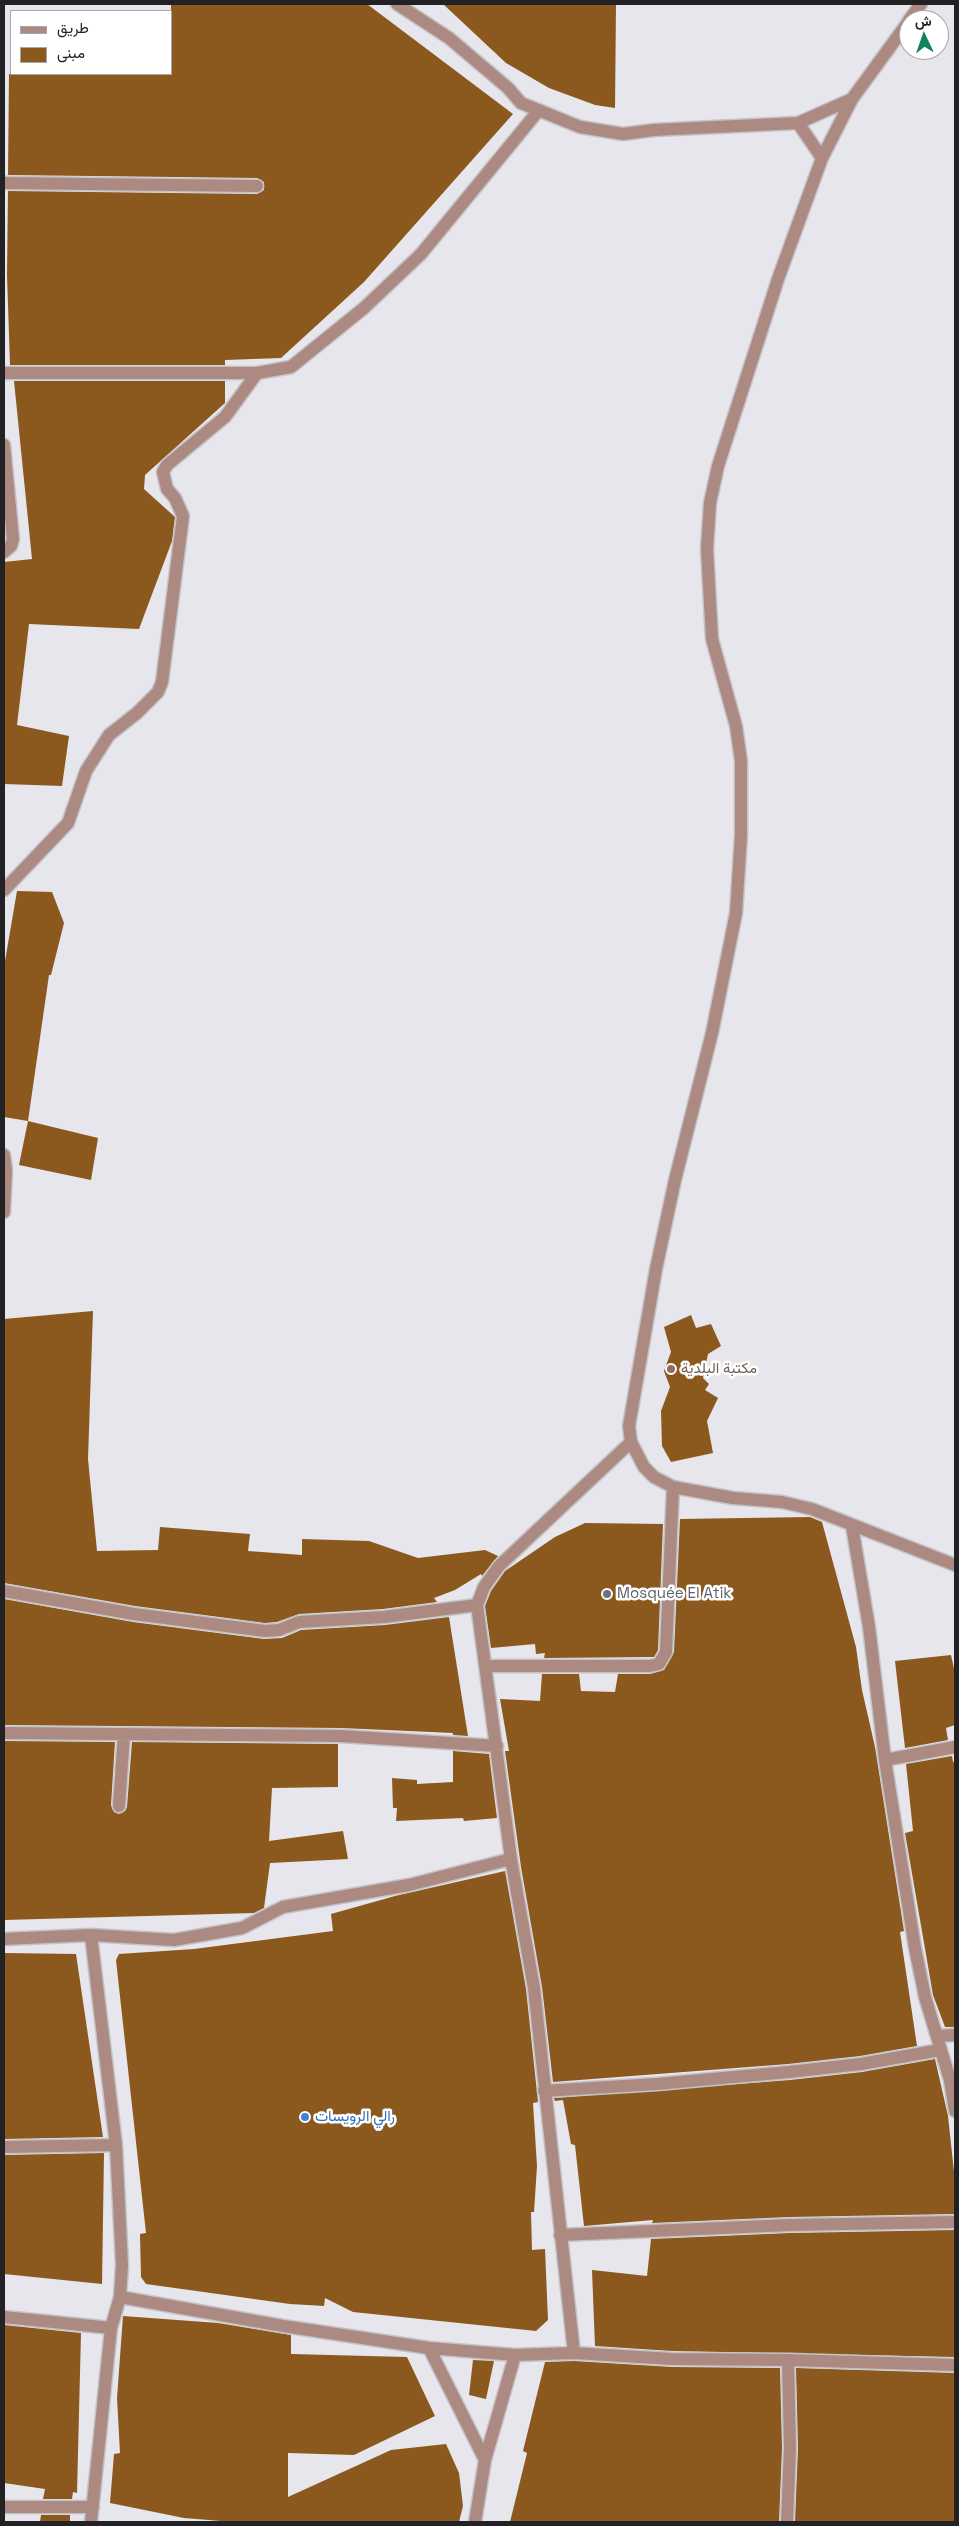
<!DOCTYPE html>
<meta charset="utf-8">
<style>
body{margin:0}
#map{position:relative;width:959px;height:2526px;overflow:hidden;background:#e6e6ec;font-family:"Space Grotesk",Vazirmatn,sans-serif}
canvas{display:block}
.frame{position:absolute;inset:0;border:5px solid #222224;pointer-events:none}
.legend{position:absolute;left:10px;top:10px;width:162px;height:65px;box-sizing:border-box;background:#fff;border:1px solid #a7a7a7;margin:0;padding:6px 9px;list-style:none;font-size:15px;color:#222224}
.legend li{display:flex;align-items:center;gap:10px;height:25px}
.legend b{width:25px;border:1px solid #a7a7a7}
.north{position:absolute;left:899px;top:10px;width:50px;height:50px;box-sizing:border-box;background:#fff;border:1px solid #a7a7a7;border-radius:50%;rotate:357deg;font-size:14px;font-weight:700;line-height:20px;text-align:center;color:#222224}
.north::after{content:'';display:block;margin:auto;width:18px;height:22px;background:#12815e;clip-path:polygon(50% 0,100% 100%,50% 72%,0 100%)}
</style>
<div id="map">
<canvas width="959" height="2526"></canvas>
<div class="frame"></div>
<ul class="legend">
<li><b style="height:6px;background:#ac8a82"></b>طريق</li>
<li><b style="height:14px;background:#8b591d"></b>مبنى</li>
</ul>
<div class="north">ش</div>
</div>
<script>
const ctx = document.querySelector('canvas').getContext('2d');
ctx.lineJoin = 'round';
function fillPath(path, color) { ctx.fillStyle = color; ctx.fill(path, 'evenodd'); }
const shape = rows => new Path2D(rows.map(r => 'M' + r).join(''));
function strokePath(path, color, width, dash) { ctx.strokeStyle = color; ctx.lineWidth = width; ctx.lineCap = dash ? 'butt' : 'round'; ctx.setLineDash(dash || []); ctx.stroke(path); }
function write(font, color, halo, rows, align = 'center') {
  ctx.font = font + ' "Space Grotesk",Vazirmatn,sans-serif'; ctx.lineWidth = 5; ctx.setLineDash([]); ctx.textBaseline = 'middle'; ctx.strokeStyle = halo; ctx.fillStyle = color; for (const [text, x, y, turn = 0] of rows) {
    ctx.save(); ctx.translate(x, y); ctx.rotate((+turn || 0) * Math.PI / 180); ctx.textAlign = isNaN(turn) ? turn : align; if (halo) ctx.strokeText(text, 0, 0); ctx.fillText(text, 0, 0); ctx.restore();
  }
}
const building = shape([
 [171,4,367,4,513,114,364,282,281,358,225,360,225,365,10,365,7,275,8,191,257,194,264,190,264,182,257,178,8,175,9,74,171,74],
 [443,4,616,4,615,108,595,105,549,88,506,63],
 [14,381,225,381,225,403,145,475,144,489,175,517,172,541,139,629,29,624,17,725,69,736,62,786,4,784,4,562,32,559],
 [17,891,52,892,64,923,51,975,49,975,28,1121,4,1117,4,967],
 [28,1121,98,1138,91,1180,19,1165],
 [93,1311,88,1459,97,1551,158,1550,160,1527,250,1534,248,1551,302,1555,302,1539,369,1541,418,1558,485,1550,498,1556,482,1576,481,1574,455,1590,434,1598,437,1602,383,1609,299,1614,277,1622,265,1623,135,1606,4,1583,4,1319],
 [691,1315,696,1328,711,1324,721,1346,708,1354,703,1378,709,1384,705,1390,718,1398,707,1421,713,1453,671,1462,662,1446,661,1411,670,1387,664,1371,671,1352,664,1327],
 [810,1517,822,1522,856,1647,862,1690,875,1747,904,1931,900,1932,917,2046,860,2056,788,2064,553,2082,542,1987,521,1867,505,1751,509,1751,500,1699,540,1701,542,1674,579,1674,581,1691,615,1692,618,1674,650,1674,664,1670,674,1652,680,1519],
 [585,1523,663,1524,658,1650,654,1657,544,1658,545,1653,536,1654,535,1644,491,1648,485,1606,491,1591,505,1571,555,1537],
 [4,1599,133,1622,264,1639,282,1638,301,1630,385,1625,449,1617,468,1736,453,1735,453,1733,341,1728,4,1725],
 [951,1655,955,1673,955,1725,946,1728,948,1740,905,1748,895,1661],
 [4,1741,115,1742,111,1805,114,1812,119,1814,125,1811,127,1807,132,1742,338,1744,338,1787,272,1788,269,1841,343,1831,348,1859,270,1863,264,1908,254,1913,4,1920],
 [453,1751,489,1754,497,1818,464,1821,463,1818,396,1821,397,1808,393,1808,392,1778,417,1780,417,1784,453,1782],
 [952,1756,953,1762,955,1761,955,2027,945,2027,933,1995,905,1833,913,1831,906,1764],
 [505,1871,526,1989,538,2102,533,2103,537,2166,534,2212,531,2212,532,2250,545,2249,548,2320,536,2331,353,2312,325,2298,324,2306,290,2304,146,2284,141,2277,140,2234,146,2233,116,1960,119,1954,194,1949,333,1931,331,1914,395,1896],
 [4,1953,76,1954,103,2137,4,2139],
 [935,2059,948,2116,955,2181,955,2214,790,2217,652,2223,653,2220,584,2226,575,2145,571,2144,563,2100,555,2101,554,2098,790,2080,862,2072],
 [104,2153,102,2284,4,2274,4,2155],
 [955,2230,955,2357,672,2351,595,2346,592,2270,647,2276,651,2239,790,2233],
 [123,2316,218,2323,291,2335,291,2354,407,2357,435,2416,354,2455,288,2453,288,2497,391,2450,446,2444,459,2473,463,2506,459,2522,233,2522,184,2518,110,2503,114,2454,120,2453,117,2398],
 [4,2325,81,2333,77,2493,73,2492,72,2499,43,2499,45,2489,4,2483],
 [473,2360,494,2361,486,2399,469,2395],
 [574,2361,672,2367,780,2368,782,2448,779,2522,510,2522,527,2453,523,2451,545,2362],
 [796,2368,955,2373,955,2522,795,2522,798,2448],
 [41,2515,70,2515,70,2522,40,2522]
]);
const minor = shape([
 [397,4,449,38,508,88,521,103,580,127,623,134,654,130,798,123,852,99],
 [909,20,921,4],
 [909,21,852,99,822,158,778,279,718,466,710,503,707,549,712,639,736,726,741,761,741,835,736,913,712,1033,675,1180,656,1269,629,1426,631,1442,644,1467,654,1477,673,1487,733,1498,782,1502,812,1509,955,1565],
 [798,123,822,158],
 [4,183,257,186],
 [4,373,257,373,291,367,364,308,421,254,539,110],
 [4,445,13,539,11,546,4,552],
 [4,890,68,823,86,771,109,735,137,713,158,692,162,682,183,516,175,498,167,489,163,472,167,465,225,417,257,373],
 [4,1155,6,1170,4,1212],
 [852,1526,869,1627,885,1760,915,1948,925,1997,950,2080,955,2111],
 [4,1591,134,1614,265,1631,279,1630,299,1622,384,1617,477,1605],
 [486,1666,650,1666,659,1664,666,1652,673,1487],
 [4,1733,341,1736,497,1746],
 [885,1760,955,1747],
 [119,1806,124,1734],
 [91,1935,174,1940,242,1928,283,1907,409,1885,511,1859],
 [4,1939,91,1935,116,2145,122,2265,120,2297,111,2328,4,2317],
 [937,2036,955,2035],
 [544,2091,657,2084,789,2072,861,2064,940,2050],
 [4,2147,116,2145],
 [560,2235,790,2225,955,2222],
 [120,2297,283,2326,429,2348,515,2355,574,2353,672,2359,788,2360,790,2448,787,2522],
 [429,2348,485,2460],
 [574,2353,534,1988,511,1859,477,1605,484,1587,499,1566,631,1442],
 [788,2360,955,2365],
 [4,2507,93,2507],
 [91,2522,111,2328],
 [475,2522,485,2460,515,2355]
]);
const markers = [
 [671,1369,5,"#8d6e63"],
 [607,1594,5,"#6b7280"],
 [305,2117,5,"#3f7fe0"]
];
const educationNames = [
 ["مكتبة البلدية",681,1369]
];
const worshipNames = [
 ["Mosquée El Atik",617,1594]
];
const shopNames = [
 ["رالي الرويسات",315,2117]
];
fillPath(building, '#8b591d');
strokePath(minor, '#c3c3c8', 15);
strokePath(minor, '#ac8a82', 12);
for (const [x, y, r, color] of markers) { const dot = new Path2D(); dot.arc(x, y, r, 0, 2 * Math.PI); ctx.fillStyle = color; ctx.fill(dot); strokePath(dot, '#fff', 2); }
write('15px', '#785e54', '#fff', educationNames, 'left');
write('15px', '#5b616d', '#fff', worshipNames, 'left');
write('15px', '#366cbe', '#fff', shopNames, 'left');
</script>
